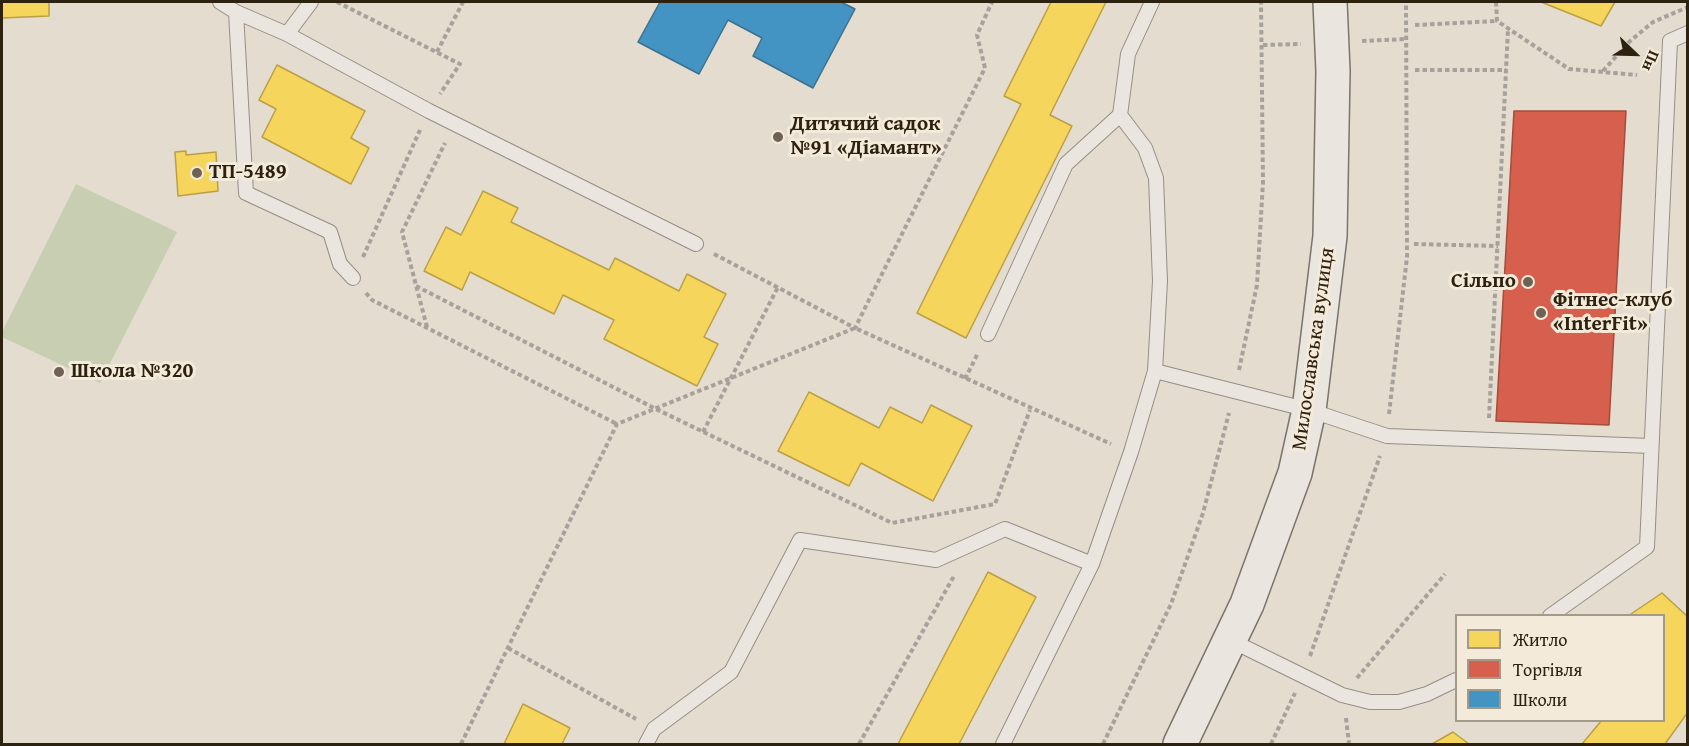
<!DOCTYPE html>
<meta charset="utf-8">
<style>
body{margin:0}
#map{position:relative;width:1689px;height:746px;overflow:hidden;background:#e4dccf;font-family:"Gentium Book Plus",serif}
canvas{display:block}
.frame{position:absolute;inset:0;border:3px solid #2d2110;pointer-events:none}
.legend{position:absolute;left:1455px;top:614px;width:210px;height:108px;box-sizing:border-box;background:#f3eada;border:2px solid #a49a89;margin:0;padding:8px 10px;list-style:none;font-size:18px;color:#2d2110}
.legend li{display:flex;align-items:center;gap:12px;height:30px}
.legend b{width:30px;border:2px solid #a49a89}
.north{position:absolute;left:1605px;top:24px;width:60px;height:60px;-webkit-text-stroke:4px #f3eada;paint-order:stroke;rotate:113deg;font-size:16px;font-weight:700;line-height:24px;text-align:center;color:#2d2110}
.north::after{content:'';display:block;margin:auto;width:21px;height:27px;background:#2d2110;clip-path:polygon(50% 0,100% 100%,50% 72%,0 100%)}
</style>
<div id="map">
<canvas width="1689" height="746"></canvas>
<div class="frame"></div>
<ul class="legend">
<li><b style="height:16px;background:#f6d55c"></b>Житло</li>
<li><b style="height:16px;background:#d6604d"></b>Торгівля</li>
<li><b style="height:16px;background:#4393c3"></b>Школи</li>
</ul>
<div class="north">Пн</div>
</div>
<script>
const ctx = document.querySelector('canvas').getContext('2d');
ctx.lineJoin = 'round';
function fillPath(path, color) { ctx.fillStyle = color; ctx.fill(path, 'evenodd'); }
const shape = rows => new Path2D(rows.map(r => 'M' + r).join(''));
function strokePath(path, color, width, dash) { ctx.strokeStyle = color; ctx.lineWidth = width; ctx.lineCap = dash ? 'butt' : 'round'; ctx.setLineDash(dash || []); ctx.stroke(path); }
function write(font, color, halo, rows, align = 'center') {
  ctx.font = font + ' "Gentium Book Plus",serif'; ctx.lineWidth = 6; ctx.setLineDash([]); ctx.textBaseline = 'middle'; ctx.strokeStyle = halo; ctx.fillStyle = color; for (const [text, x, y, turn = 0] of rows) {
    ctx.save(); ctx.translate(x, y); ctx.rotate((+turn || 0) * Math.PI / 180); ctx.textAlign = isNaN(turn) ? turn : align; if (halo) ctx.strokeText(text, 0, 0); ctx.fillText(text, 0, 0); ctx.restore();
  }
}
const green = shape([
 [76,184,177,232,100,383,2,337,2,332]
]);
const homes = shape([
 [2,2,49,2,49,16,2,18,2,2],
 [1051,2,1106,2,1050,115,1072,126,966,338,917,313,1021,104,1004,96,1051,2],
 [1541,2,1615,2,1601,26,1541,2],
 [277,65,365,111,351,138,369,148,351,184,262,137,276,109,259,100,277,65],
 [186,151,186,155,216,152,218,191,178,196,175,152,186,151],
 [483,191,518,208,511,222,609,270,615,258,679,291,687,274,726,294,704,337,718,344,697,386,604,339,614,320,563,295,554,314,470,272,462,290,424,271,446,227,461,235,483,191],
 [809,392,879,428,890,407,922,423,931,405,972,426,933,501,861,463,849,486,778,451,809,392],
 [988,572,1036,597,959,744,898,744,988,572],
 [1662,593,1688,617,1688,712,1665,744,1582,744,1602,720,1664,720,1664,616,1628,616,1662,593],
 [523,704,570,728,562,744,504,744,523,704],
 [1453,732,1469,744,1432,744,1453,732]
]);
const shops = shape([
 [1514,111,1626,111,1609,425,1496,421,1514,111]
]);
const schools = shape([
 [660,2,841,2,855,9,813,88,753,56,762,38,728,20,699,74,638,42,660,2]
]);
const path = shape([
 [337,2,460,64,440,94],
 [1496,2,1497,21,1569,69,1637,75],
 [1415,25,1497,21],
 [1362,41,1406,39],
 [1263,45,1301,44],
 [437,52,463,2],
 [1415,70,1506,70],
 [1603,71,1629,42,1653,22,1688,7],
 [1414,244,1498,246],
 [714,254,855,328,985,68,977,35,992,2],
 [363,257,420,130],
 [416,286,656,409,892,523,995,504,1030,410],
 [366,293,372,300,617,424],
 [427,327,402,232,445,143],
 [1239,370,1257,285,1263,182,1261,2],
 [965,379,978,353],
 [1389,414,1407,257,1406,2],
 [1489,418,1508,29],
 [703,432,778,287],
 [508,648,636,719],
 [1310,656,1380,456],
 [1357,678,1445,574],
 [1346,718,1349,744],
 [461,744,617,424,855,328,1111,444],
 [859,744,954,576],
 [1103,744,1171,604,1203,513,1229,413],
 [1271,744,1295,693]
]);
const service = shape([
 [220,2,236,12,287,34,429,111,696,244],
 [236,12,246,193,330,232,340,264,353,278],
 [287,34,311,2],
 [988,334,1066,164,1120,115,1128,54,1152,2],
 [1155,371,1309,410,1387,436,1651,446],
 [1550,616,1647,547,1670,41,1688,33],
 [1230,640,1342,695,1370,702,1399,702,1427,694,1456,680],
 [646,744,654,729,731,672,800,540,936,560,1005,529,1092,564],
 [1003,744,1092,564,1131,452,1155,371,1160,281,1156,178,1145,148,1120,115]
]);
const secondary = shape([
 [1180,744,1247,604,1295,473,1309,410,1330,236,1333,71,1330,2]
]);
const markers = [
 [778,137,6,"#6d6253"],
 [197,173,6,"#6d6253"],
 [1528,282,6,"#6d6253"],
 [1541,313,6,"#6d6253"],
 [59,372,6,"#6d6253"]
];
const poiNames = [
 ["Дитячий садок",790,125],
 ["№91 «Діамант»",790,149],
 ["ТП-5489",209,173],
 ["Сільпо",1516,282,"right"],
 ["Фітнес-клуб",1553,301],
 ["«InterFit»",1553,325],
 ["Школа №320",71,372]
];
const streetNames = [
 ["Милославська вулиця",1314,349,-82]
];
fillPath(green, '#c8ceb2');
fillPath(homes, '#f6d55c');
strokePath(homes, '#ba9f45', 1.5);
fillPath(shops, '#d6604d');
strokePath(shops, '#a34d3b', 1.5);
fillPath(schools, '#4393c3');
strokePath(schools, '#3c718d', 1.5);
strokePath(service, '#948e85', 16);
strokePath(secondary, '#7a746b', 36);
strokePath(path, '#a6a29b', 4, [4.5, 3]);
strokePath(service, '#eae6df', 14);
strokePath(secondary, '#eae6df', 33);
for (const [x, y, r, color] of markers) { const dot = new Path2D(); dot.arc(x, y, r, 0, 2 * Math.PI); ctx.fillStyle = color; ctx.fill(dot); strokePath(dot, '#f3eada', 2); }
write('bold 21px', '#2d2110', '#f3eada', poiNames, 'left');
write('21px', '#2d2110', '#f3eada', streetNames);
</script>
